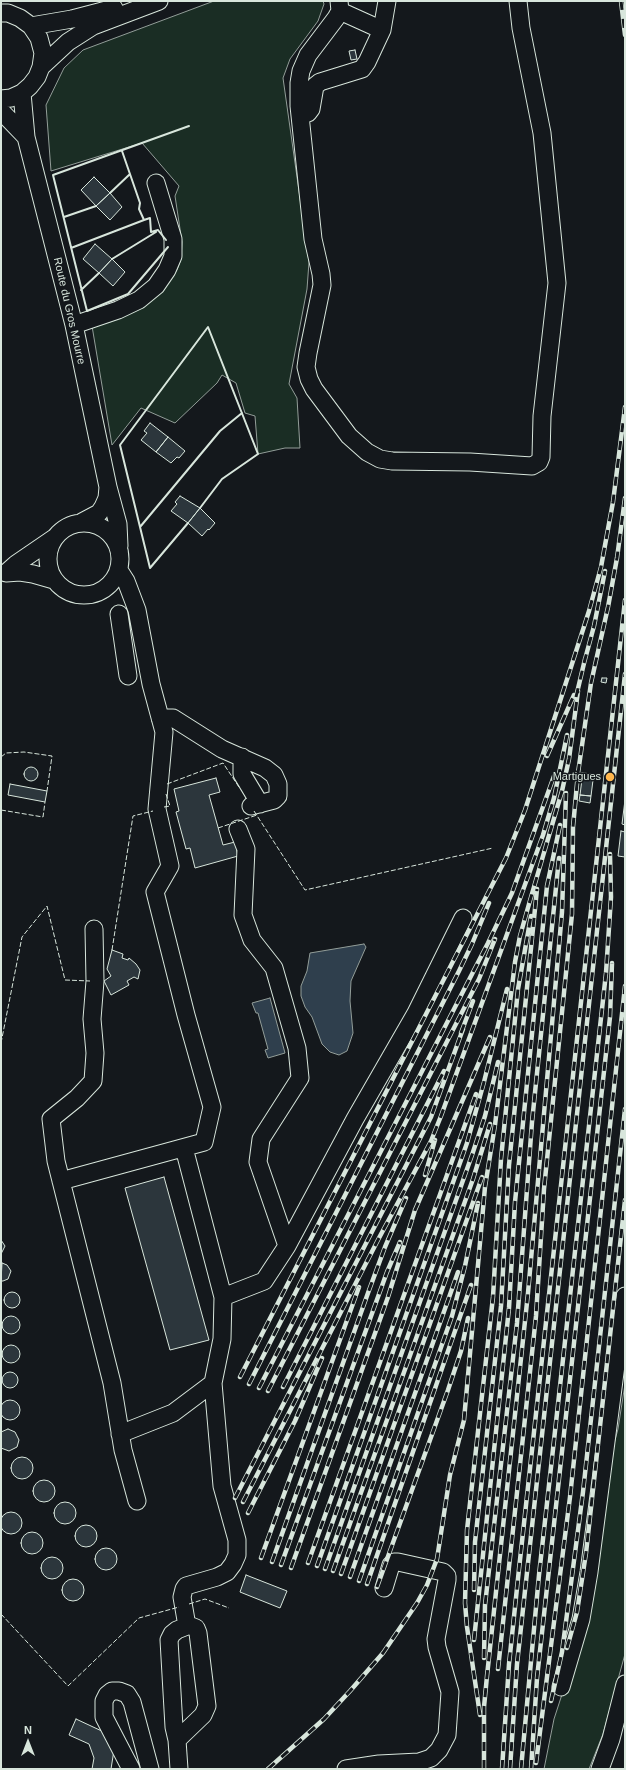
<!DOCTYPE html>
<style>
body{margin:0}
#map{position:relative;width:626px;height:1770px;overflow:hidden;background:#14181c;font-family:Arial,sans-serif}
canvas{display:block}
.frame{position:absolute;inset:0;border:2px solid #d8e6dc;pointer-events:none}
.north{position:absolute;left:8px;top:1722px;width:40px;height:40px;-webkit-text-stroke:3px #14181c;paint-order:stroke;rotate:0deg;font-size:11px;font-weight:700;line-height:16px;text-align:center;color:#d8e6dc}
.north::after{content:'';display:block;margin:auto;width:14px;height:18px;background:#d8e6dc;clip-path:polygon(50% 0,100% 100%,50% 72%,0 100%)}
</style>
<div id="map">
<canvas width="626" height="1770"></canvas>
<div class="frame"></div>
<div class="north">N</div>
</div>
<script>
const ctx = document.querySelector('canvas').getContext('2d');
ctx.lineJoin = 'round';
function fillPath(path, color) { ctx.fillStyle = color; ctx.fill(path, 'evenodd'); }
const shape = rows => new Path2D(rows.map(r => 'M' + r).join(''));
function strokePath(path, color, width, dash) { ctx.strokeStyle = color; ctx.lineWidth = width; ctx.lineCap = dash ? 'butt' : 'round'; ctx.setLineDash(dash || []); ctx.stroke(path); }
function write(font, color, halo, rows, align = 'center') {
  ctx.font = font + ' Arial,sans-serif'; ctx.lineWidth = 3; ctx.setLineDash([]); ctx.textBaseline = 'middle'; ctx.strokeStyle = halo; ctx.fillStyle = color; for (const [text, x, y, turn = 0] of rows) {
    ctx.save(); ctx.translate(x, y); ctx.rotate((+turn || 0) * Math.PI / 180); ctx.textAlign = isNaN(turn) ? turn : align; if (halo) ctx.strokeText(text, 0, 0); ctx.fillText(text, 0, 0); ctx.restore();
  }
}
const green = shape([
 [214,1,323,1,324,4,318,21,290,59,283,78,309,262,307,289,289,384,297,398,300,448,285,448,258,454,255,416,245,413,236,383,222,375,217,383,175,423,141,408,112,445,92,326,163,289,177,270,181,259,182,242,175,196,179,186,142,143,51,171,46,105,64,68,83,50,214,1],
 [625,1384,625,1654,603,1734,589,1769,544,1769,554,1719,579,1642,609,1462,618,1429,625,1384]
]);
const water = shape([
 [364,944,366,947,351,981,350,1001,353,1033,347,1051,339,1055,330,1052,322,1044,312,1017,305,1007,301,996,301,986,307,971,310,953,364,944],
 [270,998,285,1053,268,1058,265,1050,268,1049,258,1013,256,1013,252,1003,270,998]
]);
const building = shape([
 [355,50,357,59,351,60,349,51,355,50],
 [94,177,110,193,96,206,81,190,94,177],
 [110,193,122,207,110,220,96,206,110,193],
 [95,244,112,259,99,273,83,259,95,244],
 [112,259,125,272,113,286,99,273,112,259],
 [150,423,168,437,156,452,141,440,147,433,144,431,150,423],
 [168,437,185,451,179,458,177,457,171,463,156,452,168,437],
 [180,496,200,508,188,523,171,511,177,504,175,502,180,496],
 [200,508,215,523,209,530,208,529,202,536,188,523,200,508],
 [602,678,607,678,606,683,601,682,602,678],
 '24 774a7 7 0 1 1 14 0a7 7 0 1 1-14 0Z',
 [582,773,593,774,593,780,582,779,582,773],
 [216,778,220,792,209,795,223,845,235,842,238,856,195,868,190,848,186,849,176,812,179,811,174,789,216,778],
 [582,779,593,780,591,796,580,795,582,779],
 [10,784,47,791,45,802,8,795,10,784],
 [580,795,591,796,590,803,579,801,580,795],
 [625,800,625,825,622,824,625,800],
 [621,831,625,832,625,857,618,856,621,831],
 [112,950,123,954,122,958,128,960,129,958,136,964,140,970,138,979,134,977,127,981,129,985,111,995,104,981,111,976,107,969,112,950],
 [164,1177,209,1340,170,1350,125,1188,164,1177],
 [1,1240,5,1246,1,1254,1,1240],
 [2,1263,7,1265,11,1271,8,1279,3,1281,1,1281,2,1263],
 '4 1300a8 8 0 1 1 16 0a8 8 0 1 1-16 0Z',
 '2 1325a9 9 0 1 1 18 0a9 9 0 1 1-18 0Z',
 '2 1354a9 9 0 1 1 18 0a9 9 0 1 1-18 0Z',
 '2 1380a8 8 0 1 1 16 0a8 8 0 1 1-16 0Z',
 '0 1410a10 10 0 1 1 20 0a10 10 0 1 1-20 0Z',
 [8,1429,15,1432,19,1440,17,1447,9,1451,1,1448,1,1432,8,1429],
 '11 1468a11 11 0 1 1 22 0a11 11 0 1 1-22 0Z',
 '33 1491a11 11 0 1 1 22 0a11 11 0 1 1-22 0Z',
 '54 1513a11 11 0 1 1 22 0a11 11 0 1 1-22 0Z',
 '0 1523a11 11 0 1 1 22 0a11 11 0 1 1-22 0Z',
 '75 1536a11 11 0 1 1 22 0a11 11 0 1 1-22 0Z',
 '21 1543a11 11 0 1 1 22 0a11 11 0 1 1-22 0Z',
 '95 1559a11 11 0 1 1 22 0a11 11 0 1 1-22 0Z',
 '41 1568a11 11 0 1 1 22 0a11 11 0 1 1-22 0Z',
 [246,1575,287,1591,280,1608,240,1592,246,1575],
 '62 1590a11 11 0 1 1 22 0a11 11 0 1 1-22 0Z',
 [76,1719,106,1733,114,1750,111,1769,92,1769,94,1758,89,1744,69,1735,76,1719]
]);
const minor = shape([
 [339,1,340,11,336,18,308,55,301,71,299,83,299,106,313,239,321,274,322,285,308,353,306,367,309,379,314,389,349,436,367,452,380,459,392,461,470,462,532,466,539,462,541,457,542,416,557,283,542,133,521,28,518,1],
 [340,11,382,30],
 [1,13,8,13,20,18,31,26,39,38,43,53,41,67,37,77,30,86,22,93,11,98,1,99],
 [31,26,72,19,114,8],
 [41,67,68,42,93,26,159,1],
 [1,111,26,137,22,93],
 [300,115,308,113,311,109,315,86,320,82,362,69,367,62,382,30,387,1],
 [26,137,74,325,108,487],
 [74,325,118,310,139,300,156,286,167,270,173,256,173,239,156,183],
 [82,522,99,513,103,507,107,498,108,487,118,524,119,546],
 '48 559a36 36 0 1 1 72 0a36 36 0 1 1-72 0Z',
 [54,538,16,564,6,573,20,572,33,574,54,580],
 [119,614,128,676],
 [160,718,173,718,222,749,265,768,274,775,278,784,278,796,274,800,251,806],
 [242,757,242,774,260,804],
 [94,929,95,981,92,1019,95,1053,93,1081,77,1098,51,1119,56,1161,112,1383,123,1450,137,1501],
 [61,1181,204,1142,212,1107,186,1015,155,892,170,866,157,809,164,732,151,684,137,610,126,581,119,570],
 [287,1246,355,1119,416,1013,463,918],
 [223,1297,264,1281,287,1246,258,1162,261,1139,300,1078,297,1048,274,968,252,940,243,915,246,849,238,829],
 [120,1434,173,1413,213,1383,222,1339,223,1297,184,1148],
 [187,1626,182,1597,184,1589,186,1586,217,1577,227,1572,233,1564,237,1555,237,1540,222,1486,213,1383],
 [561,1687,581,1619,589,1572,625,1296],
 [177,1740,203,1715,207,1706,198,1633,196,1628,191,1626,187,1626,177,1630,172,1634,169,1640,174,1727,177,1740,179,1769],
 [131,1769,104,1717,104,1701,107,1695,112,1691,119,1691,127,1694,132,1702,150,1769],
 [346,1769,379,1764,419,1762,431,1758,439,1750,447,1735,450,1692,437,1647,436,1639,447,1580,447,1576,443,1572,398,1562,394,1562,391,1565,384,1588],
 [600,1769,611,1739,625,1684]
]);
const rail = shape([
 [621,1,625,35],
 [584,663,594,626,605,571],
 [576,697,585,659],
 [547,756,574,695],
 [461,1033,473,1001],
 [425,1175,435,1140],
 [240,1377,506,858,525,810,589,611,601,567,613,502,625,407],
 [249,1384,459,971,472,944,489,903],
 [283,1387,444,1071],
 [259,1388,488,943,512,893,554,776],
 [268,1391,479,979,495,939],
 [235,1498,431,1117,463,1029],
 [243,1502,379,1238,431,1141,441,1116,543,835,554,798,567,735],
 [248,1513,295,1421,322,1358],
 [261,1558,359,1287],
 [272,1562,368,1293,385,1247,406,1198],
 [308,1563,476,1094],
 [281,1565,387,1272,400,1242],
 [317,1566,467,1143,484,1082,507,989],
 [291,1568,388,1297,415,1210,490,1037],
 [325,1569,472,1155,485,1116,498,1062],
 [333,1571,473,1179,490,1124],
 [341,1574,482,1177],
 [350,1577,458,1272],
 [359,1581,452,1316,465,1266,478,1203],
 [367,1584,471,1285],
 [377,1587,448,1390,461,1351,468,1318],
 [474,1590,475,1542,501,1306,509,1165,537,889],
 [474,1640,509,1308,515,1202,544,915,547,886,560,825],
 [567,1648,577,1612,586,1553,625,1200],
 [484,1658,485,1605,517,1323,532,1122,559,858],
 [498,1669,536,1316,544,1189,572,914,573,827,578,773,591,683,608,607,617,558,625,498],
 [551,1701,562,1652,583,1492,625,1109],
 [480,1715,467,1627,465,1603,467,1530,493,1297,501,1159,518,989,531,916],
 [536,1763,570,1497,625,986],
 [268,1769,324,1719,350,1691,383,1653,417,1603,427,1585,437,1559,450,1475,464,1420,485,1187,495,1125,515,962,520,936,529,904,562,791,569,759,578,691],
 [484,1769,484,1707,487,1676,528,1293,562,912,566,793],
 [502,1769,509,1664,519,1569,625,600],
 [510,1769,517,1664,625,674],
 [521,1769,539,1575,606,973,611,897,610,854],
 [531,1769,537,1678,610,1017,612,963]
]);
const fence = shape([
 [1,757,6,753,24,752,52,756,47,791],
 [167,784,223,763,239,787],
 [164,807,170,806,166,794],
 [1,810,43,817,45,802],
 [254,811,305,890,493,848],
 [218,828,257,815],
 [112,950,133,816,153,811],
 [1,1043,22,937,47,906,65,980,90,981],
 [189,1604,205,1599,229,1608],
 [1,1614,68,1686,139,1618,179,1607]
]);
const wall = shape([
 [122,151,140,203,139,209,144,220,150,218,151,232,158,230,166,240],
 [110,193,130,174],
 [64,217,96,206],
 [168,247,128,294,87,311,53,175,189,126],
 [71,248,144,220],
 [112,259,156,232],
 [81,290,99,273],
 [188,523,150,568,120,445,208,327,258,454,222,479,200,508],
 [140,527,220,431,242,413]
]);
const markers = [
 [610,777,5,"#ffb74d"]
];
const streetNames = [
 ["Route du Gros Mourre",69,311,77]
];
const poiNames = [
 ["Martigues",601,777]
];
fillPath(green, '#1a2d24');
strokePath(green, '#939e99', 1);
fillPath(water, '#2f3f4d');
strokePath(water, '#939e99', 1);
fillPath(building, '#2c363c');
strokePath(building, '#d8e6dc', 1);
strokePath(minor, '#d8e6dc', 19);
strokePath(minor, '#14181c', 17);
strokePath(rail, '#d8e6dc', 4.5);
strokePath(rail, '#14181c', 3, [9]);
strokePath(fence, '#d8e6dc', 1, [5, 2]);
strokePath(wall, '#d8e6dc', 2);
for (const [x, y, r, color] of markers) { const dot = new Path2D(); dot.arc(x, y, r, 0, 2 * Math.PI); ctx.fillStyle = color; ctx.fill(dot); strokePath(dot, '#14181c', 1.5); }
write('11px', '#d8e6dc', '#14181c', streetNames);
write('11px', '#d8e6dc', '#14181c', poiNames, 'right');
</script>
